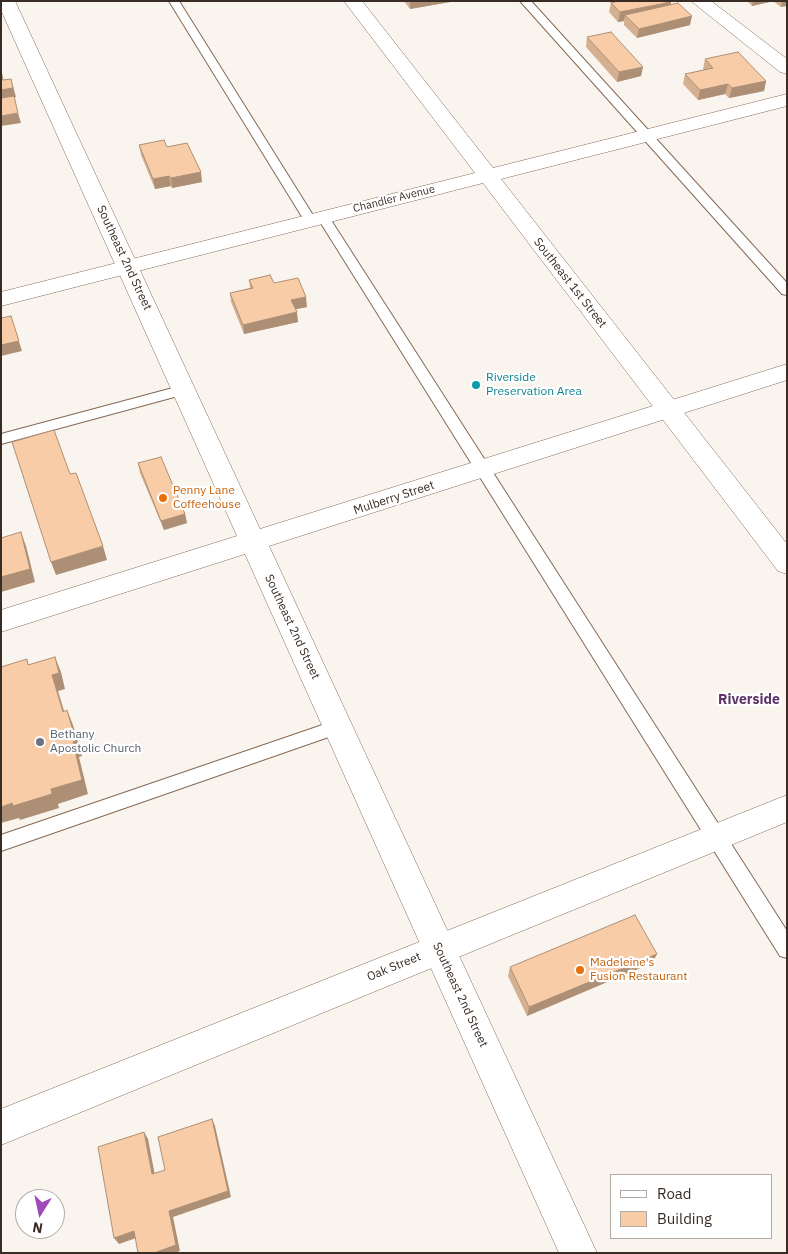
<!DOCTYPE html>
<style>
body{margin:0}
#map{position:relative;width:788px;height:1254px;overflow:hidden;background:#faf4ef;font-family:"IBM Plex Sans",sans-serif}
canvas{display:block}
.frame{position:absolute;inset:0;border:2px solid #392c24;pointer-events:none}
.legend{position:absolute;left:610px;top:1174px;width:162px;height:65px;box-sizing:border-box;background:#fff;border:1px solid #b0aba7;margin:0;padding:6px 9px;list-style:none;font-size:15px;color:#392c24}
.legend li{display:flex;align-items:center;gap:10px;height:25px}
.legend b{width:25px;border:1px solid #b0aba7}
.north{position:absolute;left:15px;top:1189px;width:50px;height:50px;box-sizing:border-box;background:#fff;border:1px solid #b0aba7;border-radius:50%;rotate:190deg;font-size:14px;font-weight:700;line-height:20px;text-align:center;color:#392c24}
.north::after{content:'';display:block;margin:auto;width:18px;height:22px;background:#9e4ab8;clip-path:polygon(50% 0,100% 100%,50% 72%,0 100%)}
</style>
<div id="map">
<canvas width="788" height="1254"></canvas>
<div class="frame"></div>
<ul class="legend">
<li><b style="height:6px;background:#fff"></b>Road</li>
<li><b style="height:14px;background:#f7cca7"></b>Building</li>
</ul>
<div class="north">N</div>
</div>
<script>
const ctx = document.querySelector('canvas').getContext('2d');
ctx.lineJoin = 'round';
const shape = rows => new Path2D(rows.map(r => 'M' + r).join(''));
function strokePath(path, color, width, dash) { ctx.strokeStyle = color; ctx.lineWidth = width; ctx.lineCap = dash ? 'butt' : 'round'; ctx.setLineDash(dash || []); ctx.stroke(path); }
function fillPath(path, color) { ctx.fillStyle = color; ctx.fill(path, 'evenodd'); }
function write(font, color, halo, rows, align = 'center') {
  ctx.font = font + ' "IBM Plex Sans",sans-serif'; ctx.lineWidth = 4.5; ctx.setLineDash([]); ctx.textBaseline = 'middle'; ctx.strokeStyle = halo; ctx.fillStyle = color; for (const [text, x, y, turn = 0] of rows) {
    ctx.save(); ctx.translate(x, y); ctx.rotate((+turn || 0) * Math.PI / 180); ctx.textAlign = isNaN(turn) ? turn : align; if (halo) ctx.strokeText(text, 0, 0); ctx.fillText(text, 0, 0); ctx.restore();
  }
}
const service = shape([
 [169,1,179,1,316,220,314,223,306,223,304,220,169,1],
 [520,1,531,1,787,283,787,295,782,294,520,1],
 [323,213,329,217,787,931,787,958,780,956,317,217,323,213],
 [184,385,189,387,191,390,189,393,1,444,1,434,184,385],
 [337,720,343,722,346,727,343,732,1,851,1,835,337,720]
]);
const minor = shape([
 [344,1,362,1,493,168,787,94,787,106,501,179,787,544,787,574,778,571,483,183,1,306,1,292,475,173,344,1],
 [787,795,787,822,1,1145,1,1109,787,795]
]);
const tertiary = shape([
 [1,1,15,1,260,529,787,364,787,380,269,546,597,1253,559,1253,245,554,1,632,1,610,237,536,1,10,1,1],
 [691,1,711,1,787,59,787,74,780,72,691,1]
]);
const wall = shape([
 [404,1,456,1,410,9],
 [609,1,671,1,671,4,690,25,637,38,624,25,624,21,618,22,609,12,611,3],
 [747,1,787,1,781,7,773,1,752,6],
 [587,37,641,76,617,82,586,47],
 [705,59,766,81,764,91,729,98,725,94,698,100,683,84,685,74,704,70,703,69],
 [139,145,167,147,202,182,172,188,171,186,155,189,141,155],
 [249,280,274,283,307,307,296,309,298,322,244,334,231,302,230,293,250,288],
 [138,463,185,514,187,523,164,530,140,473],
 [657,954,652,963,527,1016,508,976,510,967]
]);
const shadedWall = shape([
 [410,1,456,1,410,9],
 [753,1,774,1,752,6],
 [782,1,787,1,787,6,781,7],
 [671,2,670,11,625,15,624,21,618,22,620,12],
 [692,16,690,25,637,38,639,29],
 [643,67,641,76,617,82,619,72],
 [2,73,4,83,11,79,16,97,1,100],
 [766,81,764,91,729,98,732,88],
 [728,84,725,94,698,100,700,90],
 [18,113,21,123,1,126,1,116],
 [201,172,202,182,172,188,171,178],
 [169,176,171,186,155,189,153,179],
 [306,297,307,307,292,310,291,300],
 [297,312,298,322,244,334,243,325],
 [14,326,22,351,1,356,1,345],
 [185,514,187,523,164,530,161,521],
 [21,532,26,546,35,582,1,592,1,577],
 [103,546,107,560,56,575,51,562],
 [55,657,61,672,65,689,58,691,69,727,63,712,52,675],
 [67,710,73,725,82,756,79,757,88,794,58,804,59,808,20,820,19,818,1,823,1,807,51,789,73,742],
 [657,954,652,963,527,1016,529,1007],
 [212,1119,215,1126,231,1197,173,1217,180,1251,174,1253,154,1253,169,1211],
 [144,1132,148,1139,156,1181,152,1174],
 [134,1231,139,1237,119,1244,114,1238]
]);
const building = shape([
 [618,1,671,1,671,2,620,12,611,3,618,1],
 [678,3,692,16,639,29,625,15,678,3],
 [611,32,643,67,619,72,587,37,611,32],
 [738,52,766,81,732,88,728,84,700,90,685,74,713,68,705,59,738,52],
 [1,73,3,80,11,79,13,88,1,90,1,73],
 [14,96,18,113,1,116,1,98,14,96],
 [164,140,167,147,187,143,201,172,171,178,169,176,153,179,139,145,164,140],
 [270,275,274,283,298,278,306,297,291,300,297,312,243,325,230,293,253,288,249,280,270,275],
 [11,316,19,341,1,345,1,318,11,316],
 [54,430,70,474,76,473,103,546,51,562,12,442,54,430],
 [161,457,185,514,161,521,138,463,161,457],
 [21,532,30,569,1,577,1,538,21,532],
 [55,657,59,673,52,675,63,712,67,710,76,741,73,742,82,780,51,789,52,794,13,806,12,803,1,807,1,667,27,659,28,665,55,657],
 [635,915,657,954,529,1007,510,967,635,915],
 [212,1119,228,1191,169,1211,176,1245,154,1253,138,1253,134,1231,114,1238,98,1147,144,1132,152,1174,165,1170,158,1137,212,1119]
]);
const markers = [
 [476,385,5,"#0f9aa8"],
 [163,498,5,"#e8710a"],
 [40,742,5,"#6b7280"],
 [580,970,5,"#e8710a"]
];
const farStreetnames = [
 ["Chandler Avenue",394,199,-14]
];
const streetNames = [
 ["Southeast 2nd Street",124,258,65],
 ["Southeast 1st Street",570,283,52],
 ["Mulberry Street",394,498,-18],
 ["Southeast 2nd Street",292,627,65],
 ["Oak Street",394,967,-22],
 ["Southeast 2nd Street",460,995,65]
];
const cultureNames = [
 ["Riverside",486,378],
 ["Preservation Area",486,392]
];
const foodNames = [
 ["Penny Lane",173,491],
 ["Coffeehouse",173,505],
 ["Madeleine's",590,963],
 ["Fusion Restaurant",590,977]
];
const worshipNames = [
 ["Bethany",50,735],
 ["Apostolic Church",50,749]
];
const neighbourhoodNames = [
 ["Riverside",749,700]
];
strokePath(service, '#856954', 2);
strokePath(minor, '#856954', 1);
strokePath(tertiary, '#856954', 1);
fillPath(service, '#fff');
fillPath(minor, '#fff');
fillPath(tertiary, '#fff');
fillPath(wall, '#d4af90');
fillPath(shadedWall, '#ad8f75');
fillPath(building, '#f7cca7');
strokePath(building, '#ad8f75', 1);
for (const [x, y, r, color] of markers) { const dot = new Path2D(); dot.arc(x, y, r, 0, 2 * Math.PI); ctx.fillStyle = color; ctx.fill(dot); strokePath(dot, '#fff', 2); }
write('11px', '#392c24', '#fff', farStreetnames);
write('12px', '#392c24', '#fff', streetNames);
write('12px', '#0d838f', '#fff', cultureNames, 'left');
write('12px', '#c56008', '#fff', foodNames, 'left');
write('12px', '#5b616d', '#fff', worshipNames, 'left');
write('bold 14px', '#5d3369', '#fff', neighbourhoodNames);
</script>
